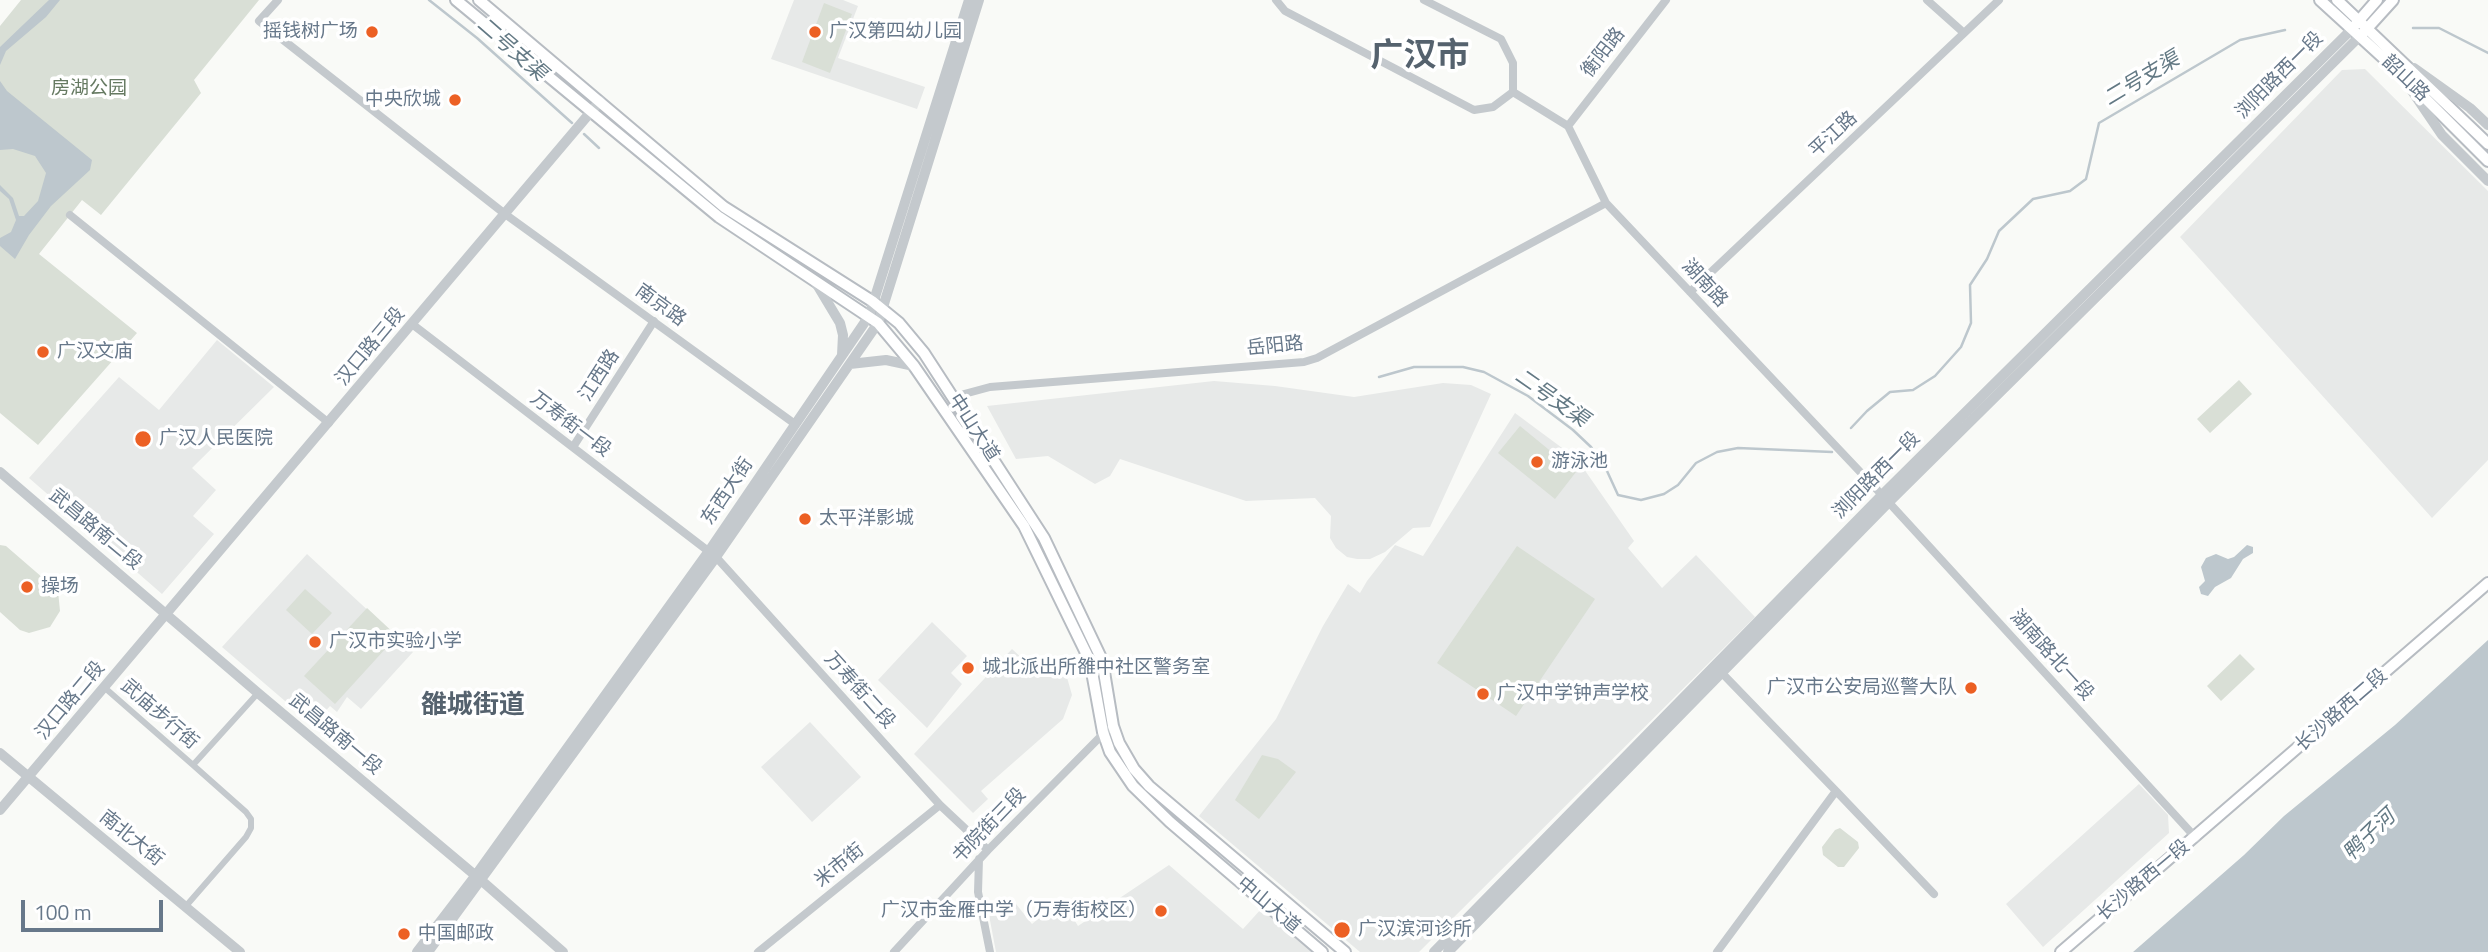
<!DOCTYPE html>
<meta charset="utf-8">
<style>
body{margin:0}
#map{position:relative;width:2488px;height:952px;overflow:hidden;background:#f9faf7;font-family:"Titillium Web",sans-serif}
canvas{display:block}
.scale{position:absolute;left:21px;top:900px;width:142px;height:32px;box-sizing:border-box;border:4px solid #67788a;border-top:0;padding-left:9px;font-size:21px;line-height:24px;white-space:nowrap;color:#67788a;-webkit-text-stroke:5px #fff;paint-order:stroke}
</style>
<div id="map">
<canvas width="2488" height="952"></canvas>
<div class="scale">100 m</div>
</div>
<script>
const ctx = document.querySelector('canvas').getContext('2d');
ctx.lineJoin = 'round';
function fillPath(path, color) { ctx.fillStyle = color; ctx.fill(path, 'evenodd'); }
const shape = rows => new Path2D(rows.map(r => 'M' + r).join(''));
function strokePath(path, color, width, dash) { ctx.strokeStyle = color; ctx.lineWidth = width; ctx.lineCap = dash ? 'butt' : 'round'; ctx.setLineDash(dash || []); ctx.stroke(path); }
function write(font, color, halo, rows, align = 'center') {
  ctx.font = font + ' "Titillium Web","Noto Sans SC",sans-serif'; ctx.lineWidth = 7; ctx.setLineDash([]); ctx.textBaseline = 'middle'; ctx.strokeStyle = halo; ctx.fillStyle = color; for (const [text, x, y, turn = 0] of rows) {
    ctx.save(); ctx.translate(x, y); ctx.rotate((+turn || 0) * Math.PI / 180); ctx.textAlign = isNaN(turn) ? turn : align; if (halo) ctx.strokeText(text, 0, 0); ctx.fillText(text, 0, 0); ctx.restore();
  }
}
const built = shape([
 [794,0,843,0,858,6,838,58,925,87,917,109,771,59],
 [2365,69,2488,191,2488,460,2432,518,2180,237,2342,70],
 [217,340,274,387,192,468,216,490,193,516,214,534,162,594,29,478,119,377,159,410],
 [1214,381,1275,386,1354,397,1443,383,1471,385,1491,394,1430,527,1413,528,1385,552,1370,559,1357,559,1347,557,1336,548,1330,538,1331,516,1315,498,1246,501,1120,459,1110,476,1095,484,1048,456,1016,459,987,406],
 [1515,413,1577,459,1634,541,1628,548,1662,588,1696,555,1755,617,1419,952,1360,952,1199,816,1276,719,1323,626,1348,584,1360,593,1367,581,1395,545,1423,556],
 [307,554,413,652,361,709,347,697,337,712,330,706,313,725,222,647],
 [932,622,967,656,951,673,962,684,927,728,878,680],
 [1012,649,1025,661,1054,655,1064,667,1072,695,1063,719,981,791,988,799,973,813,914,754],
 [810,722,861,777,812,822,761,767],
 [2139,784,2168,815,2169,833,2043,947,2006,904],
 [1169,865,1243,929,1262,908,1313,952,996,952,989,915,1016,904,1032,924,1051,908,1070,913,1078,926]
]);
const green = shape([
 [21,0,259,0,194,80,201,93,101,215,82,200,39,254,137,333,38,445,0,413,0,26],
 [824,3,852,14,830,73,802,62],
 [2239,380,2252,394,2210,433,2197,419],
 [1520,426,1576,472,1555,499,1498,453],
 [0,545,6,546,58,591,60,611,50,627,29,633,20,630,0,612],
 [1517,546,1595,599,1516,716,1437,663],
 [305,589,332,613,312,634,286,610],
 [367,608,397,636,335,704,304,676],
 [2240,654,2255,669,2221,701,2207,686],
 [1262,755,1278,759,1296,772,1259,819,1235,800],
 [1840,828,1858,842,1859,848,1844,867,1838,867,1823,855,1822,847,1835,830]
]);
const water = shape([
 [49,0,60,0,46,17,6,51,0,65,0,47],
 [0,81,7,91,92,160,90,170,51,206,29,235,15,259,0,246,0,238,11,232,16,220,9,199,0,191,0,185,13,198,19,216,24,216,38,201,46,173,35,156,13,149,0,150],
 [2247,545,2253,547,2253,553,2243,559,2231,578,2215,587,2208,596,2201,594,2199,587,2205,581,2201,567,2206,558,2216,554,2228,559,2234,557],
 [2488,640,2488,952,2133,952,2244,855,2284,816,2395,725]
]);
const stream = shape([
 [429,0,477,38,572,123],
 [2413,28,2439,28,2488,53],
 [584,134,599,148],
 [1379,377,1414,367,1463,367,1484,372,1528,396,1573,430,1591,447,1607,471,1618,495,1641,500,1664,494,1678,485,1696,463,1717,452,1738,448,1832,452],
 [1851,428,1867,411,1890,392,1913,390,1935,376,1961,347,1971,323,1970,285,1987,259,1999,231,2033,199,2070,191,2086,179,2099,123,2240,40,2285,30]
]);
const pedestrian = shape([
 [105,688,193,765],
 [186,906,246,837,251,828,251,819,246,812,193,765,258,693]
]);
const minor = shape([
 [278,0,259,21,505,214,795,424],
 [1276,0,1285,11,1474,110,1493,107,1513,92,1568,126,1606,203,1882,495,2196,838],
 [1424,0,1501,39,1513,63,1513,92],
 [1927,0,1964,33],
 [1568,126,1666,0],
 [70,215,329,423],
 [1690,292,1999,0],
 [412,324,716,557,940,805,988,850],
 [953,397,990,387,1304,362,1317,358,1606,203],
 [573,447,654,321],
 [1836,791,1934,894],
 [979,859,978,892,990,952],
 [758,952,940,805],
 [894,952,988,850,1107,730],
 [1717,952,1836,791,1719,670]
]);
const tertiary = shape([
 [2414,68,2470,108,2488,125],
 [2410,88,2442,135,2488,181],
 [816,283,840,323,843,335,842,355],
 [850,364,886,360,914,366],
 [0,472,258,693,482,881,563,952],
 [0,753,240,952],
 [0,810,600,101],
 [417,952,476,875,709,551,869,316,969,0],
 [428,952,716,557,878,323,979,0],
 [1434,952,1882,495,2351,30],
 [1448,952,1889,502,2360,36]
]);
const secondary = shape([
 [456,0,719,217,878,323,914,366,1024,526,1090,661,1103,732,1110,752,1133,786,1170,822,1322,952],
 [479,0,724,207,872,301,899,323,924,353,1044,538,1102,660,1113,726,1119,743,1134,769,1149,786,1345,952],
 [2320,0,2400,73,2488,161],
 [2337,0,2488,144],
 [2356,24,2377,0],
 [2364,32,2393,0],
 [2061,952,2488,583]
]);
const markers = [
 [372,32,7,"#ec6024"],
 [815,32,7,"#ec6024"],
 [455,100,7,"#ec6024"],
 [43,352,7,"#ec6024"],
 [143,439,9,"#ec6024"],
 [1537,462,7,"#ec6024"],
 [805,519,7,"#ec6024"],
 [27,587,7,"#ec6024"],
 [315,642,7,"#ec6024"],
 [968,668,7,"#ec6024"],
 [1971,688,7,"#ec6024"],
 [1483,694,7,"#ec6024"],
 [1161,911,7,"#ec6024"],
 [1342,930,9,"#ec6024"],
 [404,934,7,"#ec6024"]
];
const poiNames = [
 ["摇钱树广场",358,32,"right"],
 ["广汉第四幼儿园",829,32],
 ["中央欣城",441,100,"right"],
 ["广汉文庙",57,352],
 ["广汉人民医院",159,439],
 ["游泳池",1551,462],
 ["太平洋影城",819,519],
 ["操场",41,587],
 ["广汉市实验小学",329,642],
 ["城北派出所雒中社区警务室",982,668],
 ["广汉市公安局巡警大队",1957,688,"right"],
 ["广汉中学钟声学校",1497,694],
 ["广汉市金雁中学（万寿街校区）",1147,911,"right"],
 ["广汉滨河诊所",1358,930],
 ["中国邮政",418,934]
];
const streetNames = [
 ["衡阳路",1604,53,-52],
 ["浏阳路西一段",2280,76,-45],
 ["韶山路",2405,79,44],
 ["平江路",1834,135,-43],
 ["湖南路",1704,284,47],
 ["南京路",660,306,36],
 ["汉口路三段",371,347,-50],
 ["岳阳路",1275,347,-6],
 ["江西路",600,376,-57],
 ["万寿街一段",570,425,37],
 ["中山大道",973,428,57],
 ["浏阳路西一段",1877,476,-45],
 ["东西大街",728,492,-56],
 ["武昌路南二段",95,530,40],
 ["湖南路北一段",2051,656,48],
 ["万寿街二段",859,691,48],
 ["汉口路二段",71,701,-50],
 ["长沙路西二段",2342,711,-41],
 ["武庙步行街",159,715,41],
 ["武昌路南一段",335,735,40],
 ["书院街三段",990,826,-46],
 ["南北大街",131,839,39],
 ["米市街",840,866,-39],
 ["长沙路西一段",2144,881,-40],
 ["中山大道",1268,906,40]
];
const parkNames = [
 ["房湖公园",89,89]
];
const waterNames = [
 ["二号支渠",511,50,41],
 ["二号支渠",2142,80,-31],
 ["二号支渠",1551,399,35],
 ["鸭子河",2370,836,-44]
];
const districtNames = [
 ["雒城街道",473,707]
];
const townNames = [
 ["广汉市",1420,58]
];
fillPath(built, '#e7e9e8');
fillPath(green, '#d9dfd6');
fillPath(water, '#bdc7cd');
strokePath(stream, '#bdc7cd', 2.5);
strokePath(secondary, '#b7bcc2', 14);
strokePath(pedestrian, '#c4c9cd', 6);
strokePath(minor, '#c4c9cd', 8);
strokePath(tertiary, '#c4c9cd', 10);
strokePath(secondary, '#fff', 10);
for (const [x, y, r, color] of markers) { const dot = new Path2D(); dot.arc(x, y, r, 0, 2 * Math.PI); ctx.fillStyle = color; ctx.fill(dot); strokePath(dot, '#fff', 2.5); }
write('19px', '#67788a', '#fff', poiNames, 'left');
write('19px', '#67788a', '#fff', streetNames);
write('19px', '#667a62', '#fff', parkNames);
write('italic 21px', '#637984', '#fff', waterNames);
write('bold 26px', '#55626e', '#fff', districtNames);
write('bold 33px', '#55626e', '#fff', townNames);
</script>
